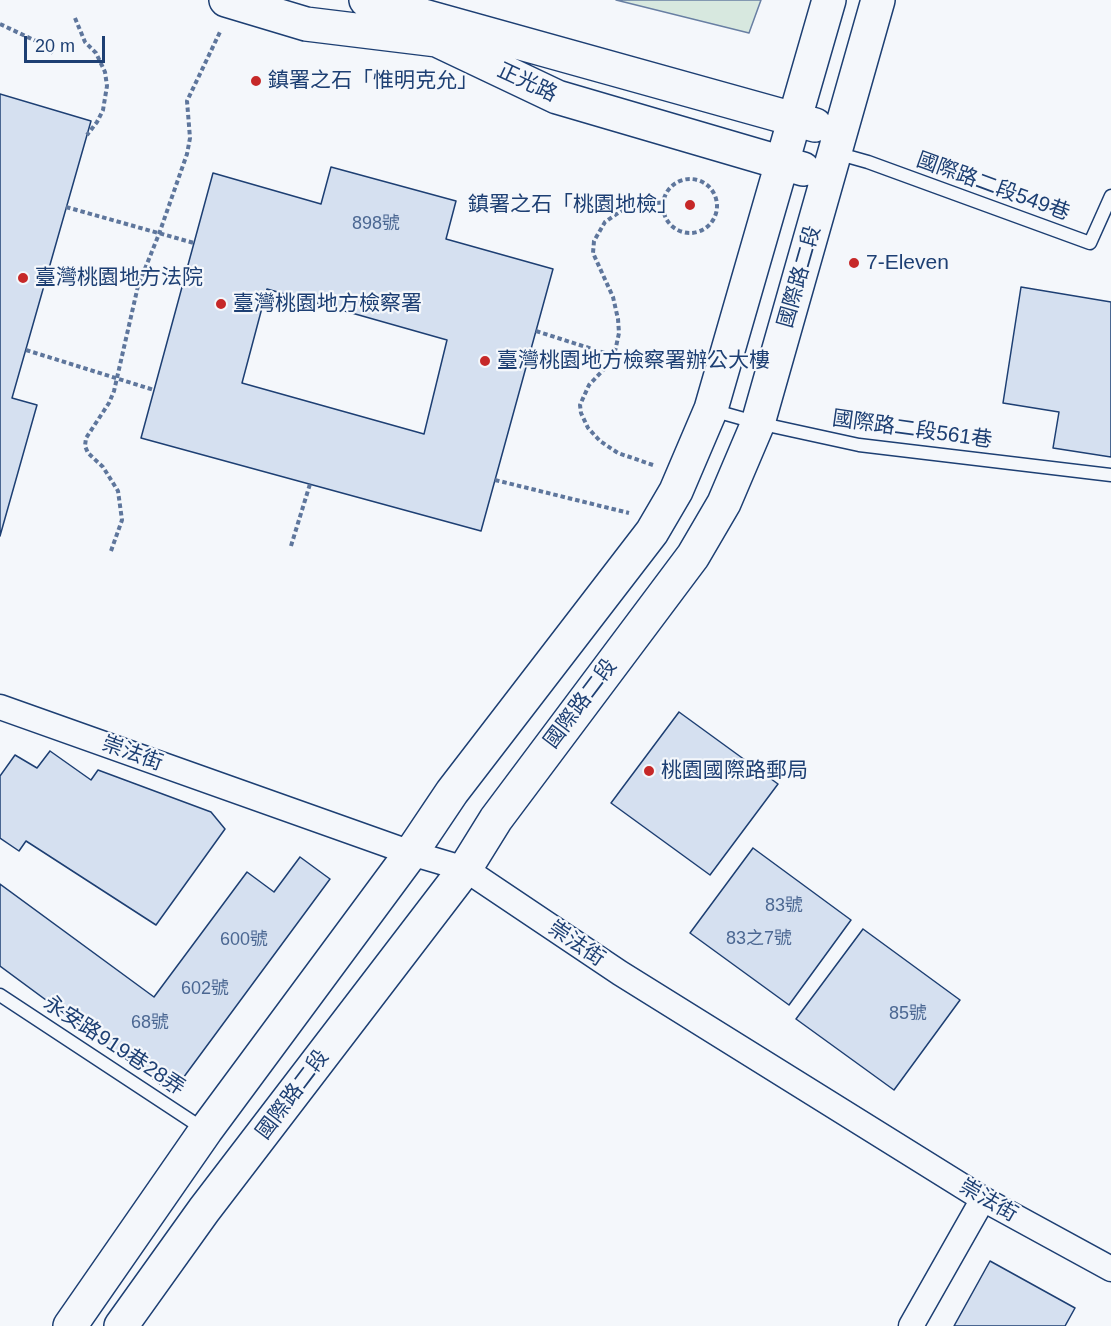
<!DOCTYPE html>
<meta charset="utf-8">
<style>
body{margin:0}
#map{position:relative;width:1111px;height:1326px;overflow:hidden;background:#f4f7fb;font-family:Helvetica,sans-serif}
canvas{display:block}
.scale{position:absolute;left:24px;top:36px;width:81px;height:27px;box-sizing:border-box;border:3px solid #1d3f73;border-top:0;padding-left:8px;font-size:18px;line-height:21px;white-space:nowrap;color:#1d3f73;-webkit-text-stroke:4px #f4f7fb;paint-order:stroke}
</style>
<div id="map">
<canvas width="1111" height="1326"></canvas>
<div class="scale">20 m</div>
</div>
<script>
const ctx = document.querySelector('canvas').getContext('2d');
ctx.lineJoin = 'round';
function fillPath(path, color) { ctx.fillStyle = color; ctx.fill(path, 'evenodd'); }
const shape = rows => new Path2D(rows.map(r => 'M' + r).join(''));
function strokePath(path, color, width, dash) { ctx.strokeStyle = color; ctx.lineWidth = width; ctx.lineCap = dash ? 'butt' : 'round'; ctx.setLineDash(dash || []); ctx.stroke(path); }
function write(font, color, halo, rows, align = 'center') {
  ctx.font = font + ' Helvetica,"Noto Sans TC",sans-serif'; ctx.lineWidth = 4.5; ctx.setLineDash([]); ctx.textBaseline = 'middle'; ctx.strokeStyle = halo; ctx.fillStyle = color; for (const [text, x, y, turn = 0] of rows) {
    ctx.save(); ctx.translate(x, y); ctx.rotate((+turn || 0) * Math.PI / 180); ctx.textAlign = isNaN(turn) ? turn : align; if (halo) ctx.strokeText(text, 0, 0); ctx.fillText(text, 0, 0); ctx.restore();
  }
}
const green = shape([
 [616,0,761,0,749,33,616,0]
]);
const building = shape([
 [0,94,91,121,12,398,37,405,0,536,0,94],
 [331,167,456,201,446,239,553,269,481,531,141,438,213,173,321,204,331,167],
 [267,289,447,340,424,434,242,383,267,289],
 [1021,287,1111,302,1111,457,1053,448,1059,412,1003,403,1021,287],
 [679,712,778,784,710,875,611,803,679,712],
 [50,751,91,780,98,770,211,812,225,829,156,925,26,841,19,851,0,838,0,776,15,755,37,768,50,751],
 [753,848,851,920,789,1005,690,933,753,848],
 [300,857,330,879,172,1093,0,966,0,884,154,997,247,872,274,892,300,857],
 [863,929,960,1000,894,1090,796,1019,863,929],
 [990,1261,1075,1308,1065,1326,954,1326,990,1261]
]);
const path = shape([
 [75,18,85,42,96,53,105,72,107,86,103,110,97,122,87,135],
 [0,24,38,42,53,53],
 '663 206a27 27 0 1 1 54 0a27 27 0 1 1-54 0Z',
 [66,207,194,243],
 [536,331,614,356],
 [26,350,154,390],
 [653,465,618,453,600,441,588,428,581,413,580,405,589,385,609,364,614,356,619,333,618,319,613,297,593,253,594,241,605,222,621,211,630,207,664,202],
 [495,480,629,513],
 [291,546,310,484],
 [111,551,122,520,118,491,103,467,88,453,85,446,86,438,109,403,114,391,138,286,159,234,187,154,190,138,187,101,220,32]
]);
const lane = shape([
 [836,153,868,162,1090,243,1111,196],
 [712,410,758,423,859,445,1111,475],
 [0,995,205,1130]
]);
const street = shape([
 [0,707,411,853,465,869,620,973,983,1199,1111,1269],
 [911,1326,983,1199]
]);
const secondary = shape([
 [226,0,306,24,437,40,557,97,803,169],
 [366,0,815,125],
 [70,1326,206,1130,411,853,452,792,652,532,676,491,711,409,829,0],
 [121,1326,204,1210,465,869,496,819,693,556,724,503,758,423,878,0]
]);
const markers = [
 [256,81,6,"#c62828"],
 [690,205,6,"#c62828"],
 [854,263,6,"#c62828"],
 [23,278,6,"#c62828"],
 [221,304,6,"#c62828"],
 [485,361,6,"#c62828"],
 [649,771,6,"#c62828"]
];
const numberNames = [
 ["898號",376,224],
 ["83號",784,906],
 ["83之7號",759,939],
 ["600號",244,940],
 ["602號",205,989],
 ["85號",908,1014],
 ["68號",150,1023]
];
const poiNames = [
 ["鎮署之石「惟明克允」",268,81],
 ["鎮署之石「桃園地檢」",678,205,"right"],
 ["7-Eleven",866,263],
 ["臺灣桃園地方法院",35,278],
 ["臺灣桃園地方檢察署",233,304],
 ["臺灣桃園地方檢察署辦公大樓",497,361],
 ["桃園國際路郵局",661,771]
];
const streetNames = [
 ["正光路",527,83,25],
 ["國際路二段549巷",993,187,20],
 ["國際路二段",800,277,-74],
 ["國際路二段561巷",912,430,8],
 ["國際路二段",581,704,-53],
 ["崇法街",132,754,20],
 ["崇法街",576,944,34],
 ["永安路919巷28弄",114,1046,33],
 ["國際路二段",293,1095,-53],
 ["崇法街",988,1201,30]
];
fillPath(green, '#d7e8df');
strokePath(green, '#687fa3', 1.5);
fillPath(building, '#d5e0f0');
strokePath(building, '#1d3f73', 1.5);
strokePath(lane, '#1d3f73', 15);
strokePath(street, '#1d3f73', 27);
strokePath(secondary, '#1d3f73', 36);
strokePath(path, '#5e769c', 4, [4.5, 3]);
strokePath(lane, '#f4f7fb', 12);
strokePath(street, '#f4f7fb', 24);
strokePath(secondary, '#f4f7fb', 33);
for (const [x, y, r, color] of markers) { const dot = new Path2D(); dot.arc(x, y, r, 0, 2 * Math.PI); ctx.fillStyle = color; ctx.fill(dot); strokePath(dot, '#f4f7fb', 2); }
write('18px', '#4b6792', null, numberNames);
write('21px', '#1d3f73', '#f4f7fb', poiNames, 'left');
write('21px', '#1d3f73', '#f4f7fb', streetNames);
</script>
